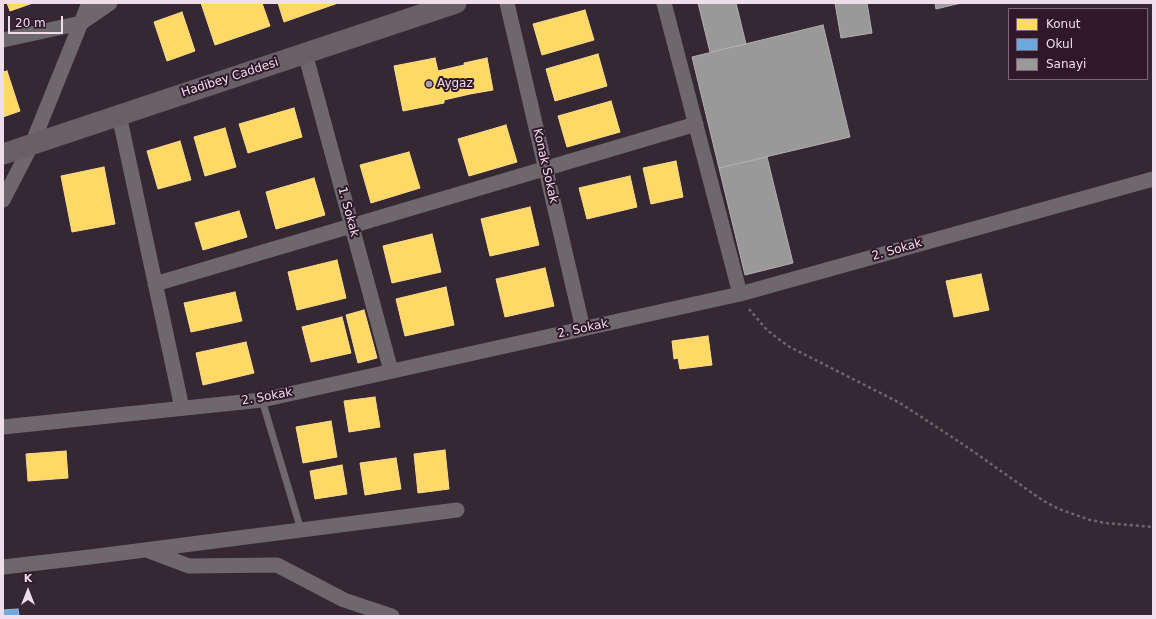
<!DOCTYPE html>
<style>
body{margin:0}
#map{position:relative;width:1156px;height:619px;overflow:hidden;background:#352832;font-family:"DejaVu Sans",sans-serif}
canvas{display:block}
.frame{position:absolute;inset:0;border:4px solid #efdeea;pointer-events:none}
.legend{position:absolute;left:1008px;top:8px;width:140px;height:72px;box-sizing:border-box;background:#30182b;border:1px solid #7c6777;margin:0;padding:5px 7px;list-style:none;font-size:12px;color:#efdeea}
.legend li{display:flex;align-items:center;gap:8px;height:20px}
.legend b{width:20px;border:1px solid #7c6777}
.north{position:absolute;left:8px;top:571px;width:40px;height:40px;-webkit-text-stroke:3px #30182b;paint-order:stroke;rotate:0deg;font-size:11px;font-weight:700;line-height:16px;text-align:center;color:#efdeea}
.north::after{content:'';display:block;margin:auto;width:14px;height:18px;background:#efdeea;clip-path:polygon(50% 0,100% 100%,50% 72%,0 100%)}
.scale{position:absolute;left:8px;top:16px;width:55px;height:18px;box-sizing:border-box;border:2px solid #efdeea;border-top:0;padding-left:5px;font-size:12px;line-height:14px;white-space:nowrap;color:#efdeea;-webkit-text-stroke:3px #30182b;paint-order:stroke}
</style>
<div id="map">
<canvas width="1156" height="619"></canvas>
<div class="frame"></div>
<ul class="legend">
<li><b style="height:11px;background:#ffd966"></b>Konut</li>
<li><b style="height:11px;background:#6fa8dc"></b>Okul</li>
<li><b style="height:11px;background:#999"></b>Sanayi</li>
</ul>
<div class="north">K</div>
<div class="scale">20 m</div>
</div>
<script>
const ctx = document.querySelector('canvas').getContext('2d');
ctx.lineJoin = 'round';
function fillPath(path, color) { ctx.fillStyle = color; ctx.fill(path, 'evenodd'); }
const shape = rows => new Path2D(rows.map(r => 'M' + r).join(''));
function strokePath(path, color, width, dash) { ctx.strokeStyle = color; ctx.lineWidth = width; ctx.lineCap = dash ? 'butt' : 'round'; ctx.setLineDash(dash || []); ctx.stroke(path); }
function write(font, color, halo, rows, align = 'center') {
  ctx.font = font + ' "DejaVu Sans",sans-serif'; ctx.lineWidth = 4; ctx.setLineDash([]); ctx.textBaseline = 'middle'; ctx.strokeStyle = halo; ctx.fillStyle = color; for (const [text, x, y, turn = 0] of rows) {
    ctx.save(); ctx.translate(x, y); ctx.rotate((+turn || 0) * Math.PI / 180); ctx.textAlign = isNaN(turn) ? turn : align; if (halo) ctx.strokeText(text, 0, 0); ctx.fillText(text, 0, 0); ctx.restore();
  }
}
const homes = shape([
 [7,3,33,3,10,11,7,3],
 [201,3,262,3,270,26,215,45,201,3],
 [278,3,338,3,284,22,278,3],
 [585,10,594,40,542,55,533,24,585,10],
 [182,12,195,51,167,61,154,22,182,12],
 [598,54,607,86,555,101,546,69,598,54],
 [435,58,438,71,464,65,470,94,444,100,444,103,403,111,394,66,435,58],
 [487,58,493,90,470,94,464,63,487,58],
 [7,71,20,111,3,117,3,72,7,71],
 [611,101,620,132,567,147,558,116,611,101],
 [294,108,302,137,248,153,239,124,294,108],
 [506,125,517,162,469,176,458,139,506,125],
 [225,128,236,167,205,176,194,137,225,128],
 [180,141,191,180,158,189,147,151,180,141],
 [409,152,420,188,371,203,360,165,409,152],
 [676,161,683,197,651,204,643,168,676,161],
 [104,167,115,224,72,232,61,176,104,167],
 [630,176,637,207,587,219,579,188,630,176],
 [314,178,325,215,276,229,266,192,314,178],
 [530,207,539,245,490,256,481,219,530,207],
 [239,211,247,237,203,250,195,223,239,211],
 [432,234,441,272,392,283,383,246,432,234],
 [337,260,346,298,297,310,288,272,337,260],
 [545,268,554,306,505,317,496,279,545,268],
 [981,274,989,310,954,317,946,281,981,274],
 [446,287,454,325,405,336,396,299,446,287],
 [235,292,242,321,191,332,184,303,235,292],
 [364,310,377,358,358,363,346,315,364,310],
 [342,317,351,353,311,362,302,327,342,317],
 [708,336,712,365,680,369,678,358,674,359,672,341,708,336],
 [246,342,254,373,203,385,196,353,246,342],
 [375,397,380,427,349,432,344,401,375,397],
 [331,421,337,457,303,463,296,427,331,421],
 [445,450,449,489,418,493,414,454,445,450],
 [66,451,68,478,28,481,26,454,66,451],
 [396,458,401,489,365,495,360,463,396,458],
 [342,465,347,494,315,499,310,471,342,465]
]);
const schools = shape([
 [18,609,19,616,3,616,3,610,18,609]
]);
const industry = shape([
 [698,3,736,3,746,44,710,52,698,3],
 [835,3,867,3,872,33,841,38,835,3],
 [935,3,961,3,936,9,935,3],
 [823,25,850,137,719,168,692,57,823,25],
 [767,157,793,263,745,275,719,168,767,157]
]);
const path = shape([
 [749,309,767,330,788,346,900,403,967,447,1042,500,1059,509,1090,520,1106,523,1153,527]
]);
const service = shape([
 [262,400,301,530]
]);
const minor = shape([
 [507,3,583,329],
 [664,3,740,294],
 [3,40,81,23,110,3],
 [305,53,391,371],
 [119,115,182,408],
 [3,200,32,144,89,3],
 [155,284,696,124],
 [3,427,262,400,740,294,1153,179],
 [149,551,189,566,277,565,344,600,392,616],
 [3,567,90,557,457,510]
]);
const secondary = shape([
 [3,154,456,3]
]);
const markers = [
 [429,84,4,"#ae9eaa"]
];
const streetNames = [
 ["Hadibey Caddesi",230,78,-18],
 ["Konak Sokak",545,166,77],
 ["1. Sokak",348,212,75],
 ["2. Sokak",897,250,-16],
 ["2. Sokak",583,329,-12],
 ["2. Sokak",267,397,-10]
];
const poiNames = [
 ["Aygaz",437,84]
];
fillPath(homes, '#ffd966');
strokePath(homes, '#fada8e', 1);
fillPath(schools, '#6fa8dc');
strokePath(schools, '#95b8e0', 1);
fillPath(industry, '#999');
strokePath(industry, '#b3aeb1', 1);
strokePath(path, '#6d676c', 2.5, [3, 3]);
strokePath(service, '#6e686d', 7);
strokePath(minor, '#6e686d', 15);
strokePath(secondary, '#685f67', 21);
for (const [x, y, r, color] of markers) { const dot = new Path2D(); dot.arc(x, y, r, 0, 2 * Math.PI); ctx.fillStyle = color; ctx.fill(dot); strokePath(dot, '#30182b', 1.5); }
write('12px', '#efdeea', '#30182b', streetNames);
write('12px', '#efdeea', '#30182b', poiNames, 'left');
</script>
